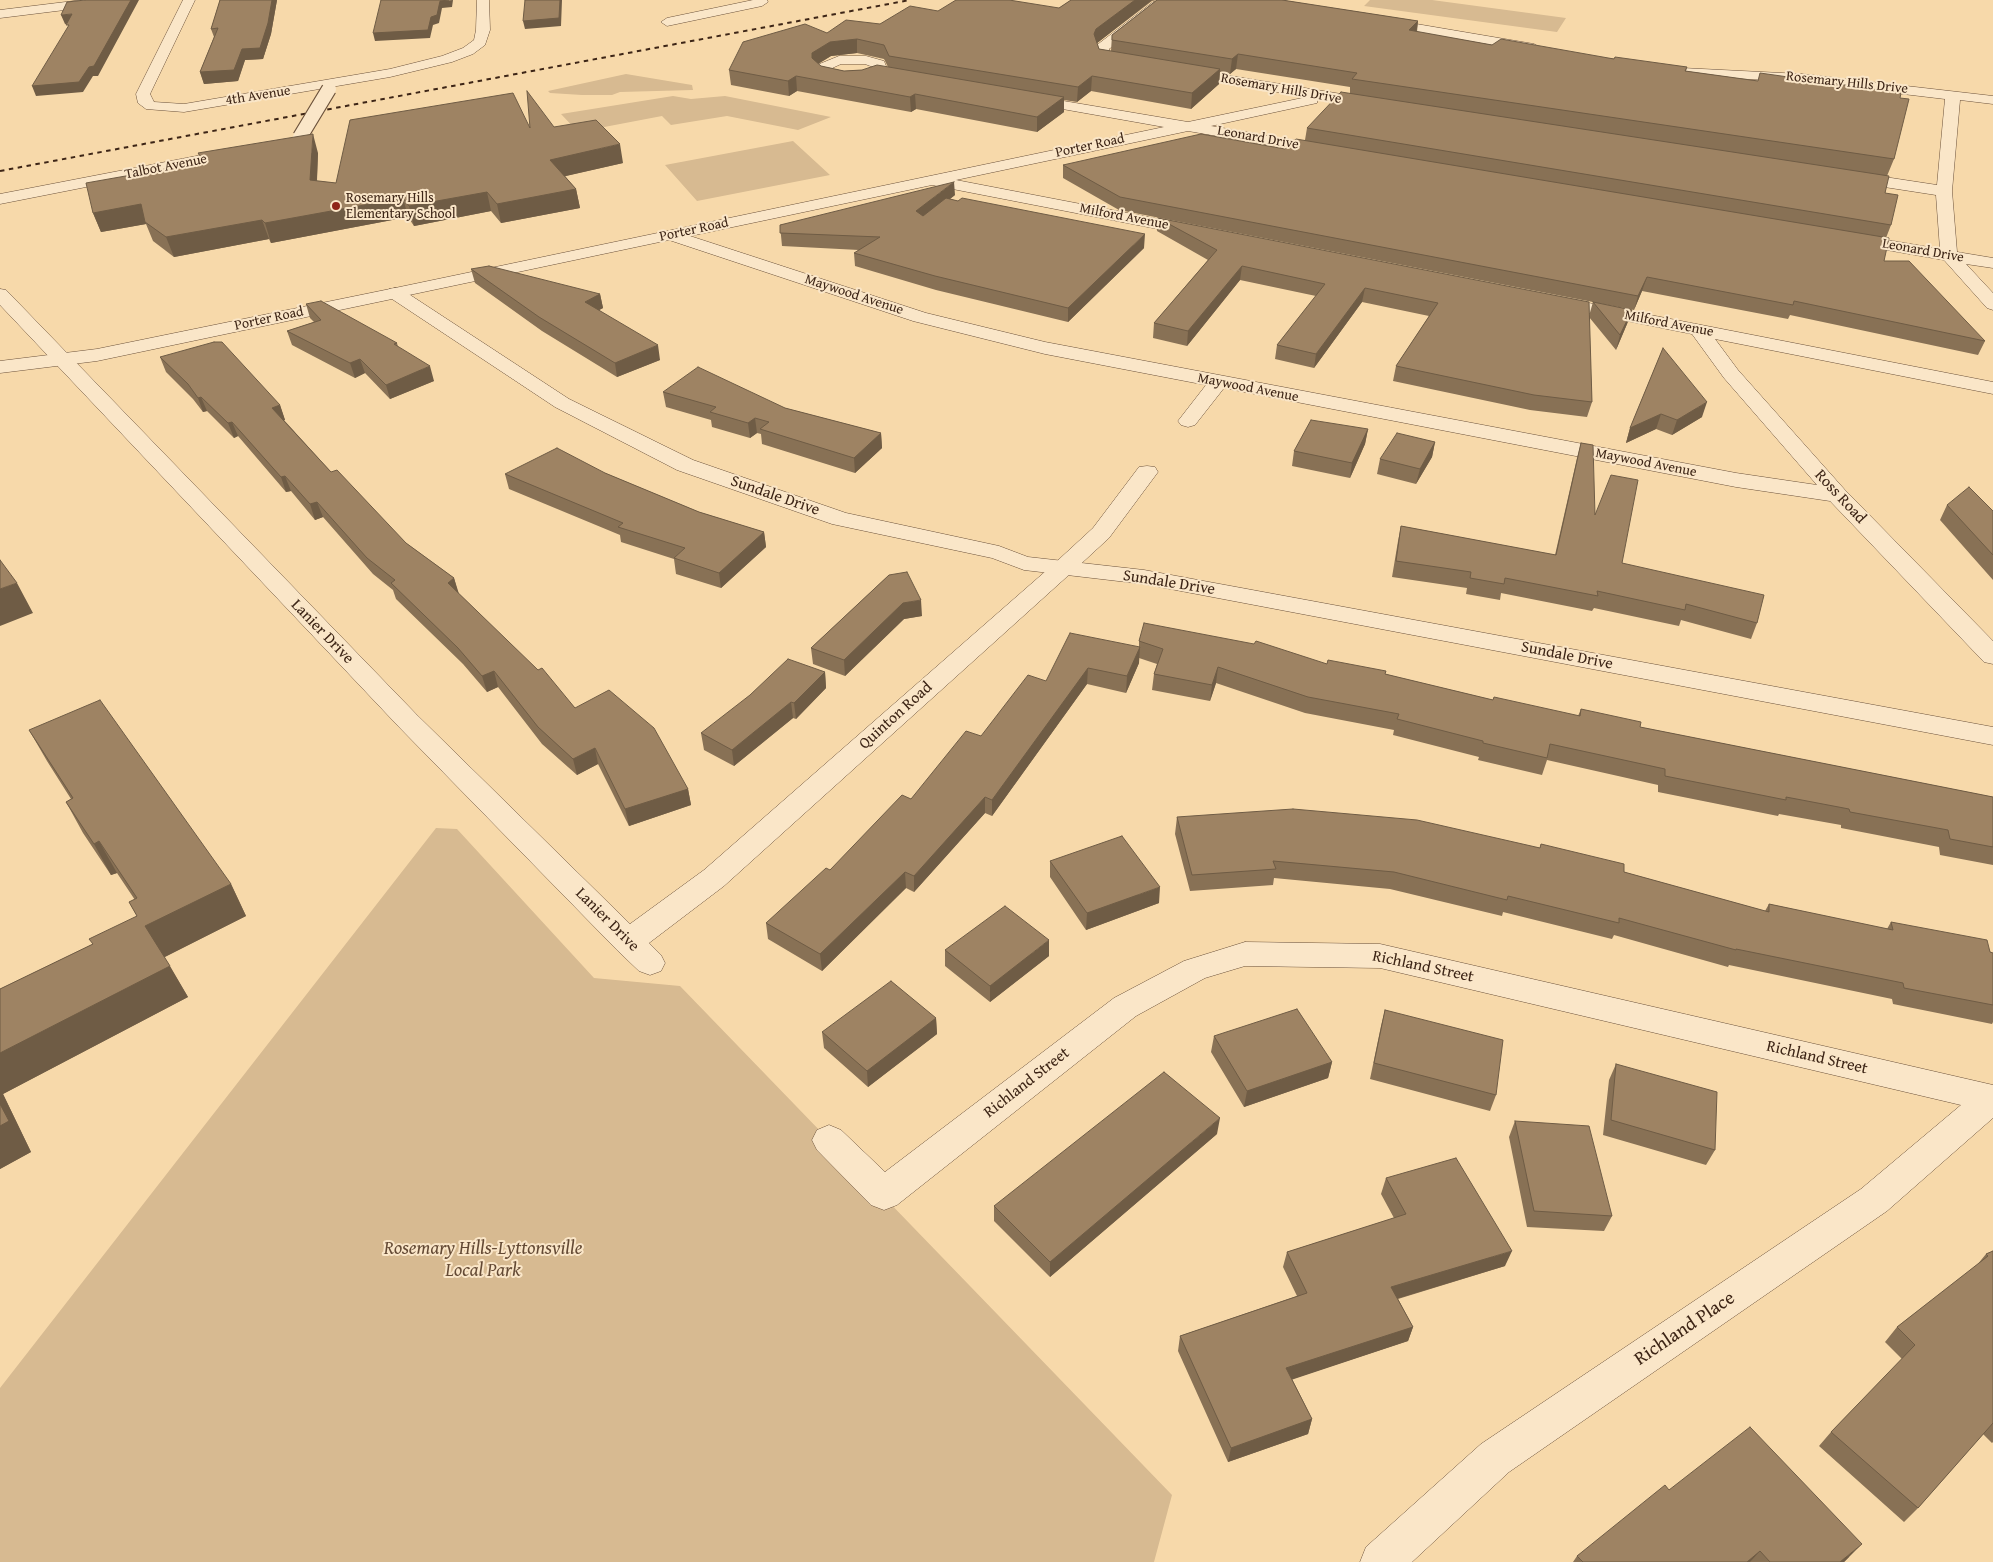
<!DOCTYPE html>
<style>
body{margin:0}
canvas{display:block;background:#f7d9aa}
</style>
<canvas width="1993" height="1562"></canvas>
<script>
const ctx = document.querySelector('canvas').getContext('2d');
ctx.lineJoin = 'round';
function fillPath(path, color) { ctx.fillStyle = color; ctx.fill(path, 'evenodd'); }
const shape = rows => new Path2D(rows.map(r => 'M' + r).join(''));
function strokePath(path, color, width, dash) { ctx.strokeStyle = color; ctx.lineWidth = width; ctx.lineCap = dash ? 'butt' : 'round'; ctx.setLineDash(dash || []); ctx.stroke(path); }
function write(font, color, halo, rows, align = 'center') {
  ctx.font = font + ' "Gentium Book Plus",serif'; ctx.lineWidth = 4; ctx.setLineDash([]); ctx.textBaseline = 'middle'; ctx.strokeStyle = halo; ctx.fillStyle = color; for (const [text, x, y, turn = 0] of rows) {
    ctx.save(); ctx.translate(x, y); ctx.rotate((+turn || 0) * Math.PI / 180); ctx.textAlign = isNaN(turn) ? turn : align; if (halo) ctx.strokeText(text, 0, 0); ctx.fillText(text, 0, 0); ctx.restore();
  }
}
const green = shape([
 [1370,0,1432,0,1566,18,1557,32,1364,6],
 [626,74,692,85,693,90,620,92,612,95,582,95,550,93,548,91],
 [673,96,691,99,725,96,831,117,798,130,727,116,671,125,662,116,578,132,561,114],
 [793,141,830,175,697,201,665,165],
 [436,828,457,829,594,978,680,986,1172,1495,1154,1562,0,1562,0,1388]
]);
const minor = shape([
 [82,0,119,0,113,4,0,18,0,10,82,0],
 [183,0,195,0,150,94,154,102,184,104,390,69,442,56,463,48,474,40,476,30,477,0,489,0,490,30,485,45,473,54,452,62,390,77,184,112,146,109,138,103,136,94,183,0],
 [753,0,767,0,768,2,762,6,667,26,661,22,667,18,753,0],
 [1163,0,1189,0,1187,3,1161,8,1109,49,1110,56,1137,60,1139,63,1137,66,1099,62,1095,48,1097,45,1153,2,1163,0],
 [1381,18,1534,44,1541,48,1534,52,1376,25,1375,22,1381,18],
 [839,56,866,56,884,61,888,71,877,78,870,74,874,70,873,67,865,64,841,64,828,70,832,73,856,77,858,80,851,84,823,80,816,74,814,71,817,65,839,56],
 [1662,67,1802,74,1993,96,1993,104,1960,100,1952,191,1957,252,1993,258,1993,268,1966,264,1993,293,1993,310,1987,308,1944,260,1852,244,1846,243,1843,239,1846,235,1852,234,1940,249,1936,195,1852,182,1844,177,1852,172,1937,185,1945,99,1802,82,1657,74,1655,71,1662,67],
 [1182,68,1372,99,1379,103,1372,107,1318,99,1317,103,1211,126,1333,147,1336,150,1333,153,1328,155,1188,131,956,180,1200,227,1202,231,1200,235,1194,236,932,185,690,236,926,313,1045,342,1736,473,1817,485,1724,378,1692,334,1553,306,1547,305,1544,301,1547,297,1553,296,1993,382,1993,394,1715,339,1738,370,1845,490,1993,641,1993,664,1984,662,1830,501,1736,487,1224,388,1195,425,1188,427,1181,425,1178,421,1206,385,1045,354,913,321,669,240,395,298,389,297,386,293,389,289,395,288,1164,127,1023,102,1021,99,1028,95,1188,122,1307,97,1177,75,1175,72,1177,69,1182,68],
 [238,148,246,153,243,156,0,204,0,194,238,148],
 [0,289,6,290,417,715,630,924,704,870,1055,563,1093,528,1139,467,1147,466,1155,467,1158,472,1109,538,1071,573,724,886,649,943,661,955,665,963,661,971,650,975,639,971,617,950,399,727,0,305,0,289],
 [1245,942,1380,944,1993,1085,1993,1118,1887,1211,1509,1472,1412,1562,1360,1562,1366,1547,1481,1444,1861,1189,1961,1105,1380,968,1245,966,1205,978,1136,1016,897,1205,884,1210,871,1205,817,1150,812,1140,817,1130,829,1125,841,1130,885,1172,1114,998,1184,961,1245,942]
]);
const tertiary = shape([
 [395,288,401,289,569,399,693,460,846,513,999,546,1028,557,1144,570,1993,727,1993,745,1144,584,1024,570,992,558,832,524,677,470,555,407,392,299,97,361,0,373,0,361,97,349,395,288]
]);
const rail = shape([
 [0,171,910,0]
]);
const minorBridge = shape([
 [300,137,329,89]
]);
const wall = shape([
 [220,0,277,0,271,34,263,59,245,60,238,81,204,84,200,72,214,37,211,29],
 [1071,0,1282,0,1418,21,1417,32,1492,45,1687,67,1686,71,1758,81,1900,98,1894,159,1887,176,1885,193,1891,225,1886,238,1884,261,1985,341,1978,355,1790,315,1788,319,1642,291,1634,310,1119,210,1063,178,1063,165,1285,149,1305,140,1307,128,1350,93,1350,87,1236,69,1230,74,1220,72,1219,84,1191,109,1091,91,1077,102,1064,100,1064,112,1037,132,916,109,911,112,797,91,789,96,731,85,729,70,827,33,880,24,938,11,1059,8],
 [1157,0,1112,35,1111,51,1099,49,1097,43,1152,1],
 [857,53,884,59,888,67,862,70,844,71,821,66,818,64,831,56],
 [554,127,623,163,565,176,576,189,580,208,501,223,491,211,414,226,408,217,271,243,269,239,174,257,153,241,146,224,101,232,93,213,201,163,198,153,318,153,317,181,336,183,530,128],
 [955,195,950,199,1144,248,1068,322,936,290,855,266,854,253,859,250,782,246,780,225],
 [1158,218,1589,316,1593,302,1632,310,1627,324,1616,350,1589,317,1592,402,1587,417,1530,410,1393,381,1396,366,1429,316,1362,302,1314,368,1275,359,1277,345,1316,296,1240,280,1187,346,1153,338,1154,323,1208,260,1157,231],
 [471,269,600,294,603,308,599,310,660,360,617,377,542,331,475,283],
 [306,304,397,343,398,347,434,381,390,399,365,373,355,378,292,345,287,331,314,322,310,318],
 [1663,348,1702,417,1672,435,1656,429,1626,443,1630,428],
 [160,357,280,405,285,420,284,420,331,472,406,543,454,578,458,593,575,708,688,789,691,805,629,826,598,764,577,775,542,744,498,687,487,692,463,664,396,599,393,590,373,574,323,517,315,520,291,491,286,492,238,436,234,438,207,411,203,412,193,399,166,372],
 [663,392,785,408,881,433,882,448,855,473,762,444,761,434,757,433,750,438,712,427,711,420,666,407],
 [1368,429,1365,444,1350,478,1292,466,1294,451],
 [1435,442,1432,457,1416,484,1377,474,1380,459],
 [1581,443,1595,515,1622,563,1757,623,1751,639,1681,620,1679,626,1594,608,1592,611,1501,593,1500,600,1466,594,1467,588,1392,577,1398,541,1401,526,1555,555,1577,458],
 [605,473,699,512,764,532,766,547,721,588,676,574,674,559,621,542,620,535,509,489,505,474],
 [1947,505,1993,511,1993,580,1940,520],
 [889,575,922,616,904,619,845,676,813,664,811,648],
 [1139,641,1327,664,1385,674,1493,700,1578,716,1581,709,1640,727,1993,797,1993,865,1940,855,1939,847,1841,828,1841,825,1779,814,1778,816,1658,792,1658,785,1547,760,1542,775,1478,760,1479,757,1393,735,1394,730,1305,713,1216,683,1210,701,1152,690,1154,674,1157,664,1139,658,1139,663,1126,693,1087,684,992,816,985,813,914,892,906,888,822,971,768,939,766,923,830,870,911,799,981,736,1046,681,1139,647],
 [825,672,826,688,796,719,793,718,734,766,704,750,701,733],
 [29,730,231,884,246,916,164,957,188,997,3,1094,31,1152,0,1169,0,989,93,944,137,916,129,902,135,900,117,873,111,875,83,833,66,802,71,799,47,761],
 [1177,817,1540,848,1541,844,1624,872,1765,911,1769,904,1887,929,1891,922,1993,953,1993,1022,1992,1024,1893,1004,1892,999,1729,965,1728,967,1614,935,1612,939,1503,912,1502,916,1390,889,1274,878,1273,885,1190,891,1175,834],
 [1050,861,1159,903,1086,930,1050,877],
 [945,950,1049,956,990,1002,945,966],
 [1385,1010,1496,1095,1490,1111,1370,1079,1381,1026],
 [936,1018,937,1034,868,1087,824,1048,822,1032],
 [1214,1036,1332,1062,1328,1078,1244,1107,1211,1052],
 [1616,1064,1715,1150,1706,1165,1603,1135,1609,1080],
 [1515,1121,1612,1216,1604,1231,1527,1227,1509,1137],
 [1217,1134,1050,1277,994,1221,994,1206],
 [1386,1178,1505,1266,1398,1299,1413,1327,1408,1341,1292,1379,1312,1419,1308,1434,1228,1462,1178,1351,1180,1336,1297,1296,1283,1267,1287,1252,1394,1218,1381,1194],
 [1993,1251,1993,1442,1992,1443,1983,1434,1918,1508,1904,1522,1819,1446,1831,1432,1902,1359,1885,1342,1897,1327,1977,1265,1986,1254],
 [1669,1490,1849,1557,1844,1562,1573,1562,1577,1556]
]);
const shadedWall = shape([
 [131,0,139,0,98,76,93,76,83,92,36,96,32,86],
 [272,0,277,0,271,34,263,59,245,60,238,81,204,84,200,72,242,49],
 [453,0,452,7,442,8,439,23,433,25,430,38,375,41,373,33,431,17,440,1],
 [560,0,562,0,561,26,525,29,523,21],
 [1135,0,1152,0,1096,44,1094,34,1096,29],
 [72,14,75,23,65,24,61,15],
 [1418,21,1416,35,1409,30],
 [857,39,857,53,831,56,813,67,812,58,812,53,830,42],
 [1238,54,1236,69,1230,74,1232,59],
 [1220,69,1219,84,1191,109,1192,93],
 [796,76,797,91,789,96,788,81],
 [1092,76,1091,91,1077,102,1078,87],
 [915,94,916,109,911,112,910,97],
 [1064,97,1064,112,1037,132,1037,117],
 [313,134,318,153,316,199,310,180],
 [620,144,623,163,553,179,550,160],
 [954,182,955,195,917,224,916,211],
 [576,189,580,208,501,223,497,204],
 [487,192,491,211,414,226,409,206],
 [403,198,408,217,271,243,265,223],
 [141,204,146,224,101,232,93,213],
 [262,220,269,239,174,257,166,237],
 [1145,234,1144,248,1068,322,1068,308],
 [1242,266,1240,280,1187,346,1188,331],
 [1647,277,1642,291,1634,310,1638,296],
 [1365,288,1362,302,1314,368,1316,354],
 [600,294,603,308,588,316,585,302],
 [1632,310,1627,324,1616,350,1620,335],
 [658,345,660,360,617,377,615,363],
 [360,359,365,373,355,378,350,363],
 [430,366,434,381,390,399,386,385],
 [201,397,207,411,203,412,198,398],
 [1707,402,1702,417,1672,435,1677,420],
 [280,405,285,420,278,422,272,408],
 [1661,414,1656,429,1626,443,1630,428],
 [755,418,757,433,750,438,748,423],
 [232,422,238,436,234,438,228,423],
 [1368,429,1365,444,1350,478,1352,463],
 [881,433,882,448,855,473,854,458],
 [1435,442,1432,457,1416,484,1420,469],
 [285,476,291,491,286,492,281,477],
 [317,502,323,517,315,520,310,504],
 [764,532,766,547,721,588,719,573],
 [454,578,459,594,448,583],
 [17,583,33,613,0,626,0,589],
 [921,600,922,616,904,619,845,676,844,660,903,603],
 [1140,647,1139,663,1126,693,1127,676],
 [1218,667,1216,683,1210,701,1212,685],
 [1088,668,1087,684,992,816,992,800],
 [494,671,498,687,487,692,482,676],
 [825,672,826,688,796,719,794,703],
 [791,702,793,718,734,766,732,750],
 [595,748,598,764,577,775,573,759],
 [688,789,691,805,629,826,625,809],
 [985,797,985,813,914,892,914,876],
 [99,841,117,873,111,875,94,844],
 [905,872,906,888,822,971,820,954],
 [231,884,246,916,163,958,145,926],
 [1160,887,1159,903,1086,930,1087,913],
 [1049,940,1049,956,990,1002,990,986],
 [170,966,188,997,3,1094,31,1152,0,1169,0,1053],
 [936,1018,937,1034,868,1087,867,1071],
 [1332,1062,1328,1078,1244,1107,1247,1091],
 [1220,1118,1217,1134,1050,1277,1050,1262],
 [1512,1251,1505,1266,1386,1302,1391,1287],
 [1413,1327,1408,1341,1282,1383,1286,1368],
 [1312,1419,1308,1434,1228,1462,1231,1448],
 [1862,1544,1844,1562,1840,1562],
 [1760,1551,1750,1562,1747,1562]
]);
const building = shape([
 [85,0,131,0,94,66,89,67,79,82,32,86,69,25,66,25,72,14,61,15,67,2,85,0],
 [220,0,272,0,268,23,260,48,242,49,234,70,200,72,218,28,211,29,220,0],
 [381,0,449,0,440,1,437,15,431,17,428,30,373,33,381,0],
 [525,0,560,0,559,18,523,21,525,0],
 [956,0,1009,0,1059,8,1071,0,1135,0,1096,29,1094,34,1099,49,1220,69,1192,93,1092,76,1078,87,889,56,884,45,857,39,830,42,812,53,812,58,821,66,844,71,862,70,877,65,1064,97,1037,117,915,94,910,97,796,76,788,81,729,70,743,42,805,24,827,33,846,20,880,24,910,6,938,11,956,0],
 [1157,0,1282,0,1418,21,1409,30,1492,45,1501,39,1614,59,1615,57,1687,67,1685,71,1758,81,1760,73,1901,93,1900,98,1909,99,1894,159,1352,79,1357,73,1238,54,1232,59,1112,40,1112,35,1157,0],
 [527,91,554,127,596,120,620,144,550,160,576,189,497,204,487,192,409,206,403,198,265,223,262,220,166,237,145,222,141,204,93,213,86,183,205,162,198,153,313,134,310,180,336,183,350,120,513,93,530,128,527,91],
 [1341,92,1889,176,1885,193,1898,195,1891,225,1307,128,1341,92],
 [1201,134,1285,149,1296,139,1889,238,1884,261,1909,261,1985,341,1794,301,1793,305,1647,277,1638,296,1120,197,1063,165,1201,134],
 [954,182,916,211,923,216,946,198,958,201,962,198,1145,234,1068,308,935,276,854,253,880,237,780,233,780,225,954,182],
 [1158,218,1589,302,1592,402,1534,395,1396,366,1438,303,1365,288,1316,354,1277,345,1325,284,1242,266,1188,331,1154,323,1217,250,1158,218],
 [489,266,600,294,585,302,658,345,615,363,539,317,471,269,489,266],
 [321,301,397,343,394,344,430,366,386,385,360,359,350,363,287,331,321,320,306,304,321,301],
 [1593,302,1632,310,1620,335,1593,302],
 [214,342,222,342,280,405,272,408,331,472,337,470,406,543,454,578,448,583,538,670,542,668,575,708,609,690,654,728,688,789,625,809,595,748,573,759,538,727,494,671,482,676,458,648,391,583,395,580,367,558,317,502,310,504,285,476,281,477,232,422,228,423,201,397,198,398,188,384,160,357,214,342],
 [1663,348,1707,402,1677,420,1661,414,1630,428,1663,348],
 [698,367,785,408,881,433,854,458,760,429,769,422,755,418,748,423,710,412,716,407,663,392,698,367],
 [1311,420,1368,429,1352,463,1294,451,1311,420],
 [1397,433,1435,442,1420,469,1380,459,1397,433],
 [1581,443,1593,445,1595,515,1611,475,1638,480,1622,563,1764,595,1757,623,1686,604,1685,610,1597,591,1598,596,1505,578,1504,584,1470,578,1471,572,1396,561,1401,526,1556,555,1581,443],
 [557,448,605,473,699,512,764,532,719,573,674,558,685,548,618,527,623,523,505,474,557,448],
 [1969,487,1993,511,1993,555,1947,505,1969,487],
 [0,560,17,583,0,589,0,560],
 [907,572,921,600,903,603,844,660,811,648,889,575,907,572],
 [1144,623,1254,644,1256,641,1327,664,1328,660,1386,671,1385,674,1493,700,1494,697,1580,716,1581,709,1641,722,1640,727,1993,797,1993,847,1950,839,1948,830,1850,812,1849,809,1786,797,1786,800,1665,776,1665,769,1550,744,1547,758,1483,743,1483,741,1397,719,1399,714,1308,697,1218,667,1212,685,1154,674,1163,649,1139,641,1144,623],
 [1070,633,1140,647,1127,676,1088,668,992,800,985,797,914,876,905,872,820,954,766,923,826,868,830,870,902,795,911,799,966,731,981,736,1028,675,1046,681,1070,633],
 [788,659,825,672,794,703,791,702,732,750,701,733,750,695,788,659],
 [100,700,231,884,145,926,170,966,0,1053,0,989,93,944,89,939,137,916,129,902,137,898,99,841,94,844,66,802,73,798,29,730,100,700],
 [1293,809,1417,820,1540,848,1541,844,1624,864,1624,872,1769,912,1769,904,1893,930,1891,922,1987,940,1990,952,1993,953,1993,1005,1904,988,1903,983,1736,949,1736,950,1619,918,1619,923,1508,896,1507,900,1394,872,1273,861,1276,869,1192,875,1177,817,1293,809],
 [1122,836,1160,887,1087,913,1050,861,1122,836],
 [1005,906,1049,940,990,986,945,950,1005,906],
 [891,981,936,1018,867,1071,822,1032,891,981],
 [1297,1009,1332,1062,1247,1091,1214,1036,1297,1009],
 [1385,1010,1503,1040,1496,1095,1374,1063,1385,1010],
 [1616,1064,1717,1092,1715,1150,1611,1120,1616,1064],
 [1164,1072,1220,1118,1050,1262,994,1206,1164,1072],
 [0,1104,9,1121,0,1126,0,1104],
 [1515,1121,1589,1126,1612,1216,1534,1211,1515,1121],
 [1456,1158,1512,1251,1391,1287,1413,1327,1286,1368,1312,1419,1231,1448,1180,1336,1307,1293,1287,1252,1406,1214,1386,1178,1456,1158],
 [1993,1251,1993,1423,1918,1508,1831,1432,1915,1345,1897,1327,1988,1256,1986,1254,1993,1251],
 [1750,1427,1862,1544,1840,1562,1770,1562,1760,1551,1747,1562,1583,1562,1577,1556,1665,1485,1669,1490,1750,1427]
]);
const markers = [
 [336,206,5,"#8f2418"]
];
const farStreetnames = [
 ["Rosemary Hills Drive",1847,83,6],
 ["Rosemary Hills Drive",1281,89,10],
 ["4th Avenue",258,96,-9],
 ["Leonard Drive",1258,138,10],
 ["Porter Road",1090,146,-12],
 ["Talbot Avenue",166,167,-11],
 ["Milford Avenue",1124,217,11],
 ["Porter Road",694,230,-12],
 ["Leonard Drive",1923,251,10],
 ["Maywood Avenue",854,295,18],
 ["Porter Road",269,319,-12],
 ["Milford Avenue",1669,324,11],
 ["Maywood Avenue",1248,388,11],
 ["Maywood Avenue",1646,463,11]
];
const farPoinames = [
 ["Rosemary Hills",346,198],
 ["Elementary School",346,214]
];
const streetNames = [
 ["Sundale Drive",775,496,19],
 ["Ross Road",1840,497,47],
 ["Sundale Drive",1169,583,9],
 ["Lanier Drive",322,632,46],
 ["Sundale Drive",1567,656,11],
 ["Quinton Road",896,716,-42],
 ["Lanier Drive",607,920,45],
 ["Richland Street",1423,967,12],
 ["Richland Street",1817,1058,13],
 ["Richland Street",1027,1083,-38]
];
const nearParknames = [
 ["Rosemary Hills-Lyttonsville",483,1249],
 ["Local Park",483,1271]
];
const nearStreetnames = [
 ["Richland Place",1685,1329,-34]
];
fillPath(green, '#d7ba91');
strokePath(minor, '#6c523b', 1);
strokePath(tertiary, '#6c523b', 1);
fillPath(minor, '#fae6c8');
fillPath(tertiary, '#fae6c8');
strokePath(rail, '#3d2516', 2, [4.5, 4.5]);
strokePath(minorBridge, '#6c523b', 16, []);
strokePath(minorBridge, '#fae6c8', 14);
fillPath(wall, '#887155');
fillPath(shadedWall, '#6f5c45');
fillPath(building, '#9e8363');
strokePath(building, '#6f5c45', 1);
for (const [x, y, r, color] of markers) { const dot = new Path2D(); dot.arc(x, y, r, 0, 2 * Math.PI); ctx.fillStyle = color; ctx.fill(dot); strokePath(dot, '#fae6c8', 2); }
write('14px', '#3d2516', '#fae6c8', farStreetnames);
write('14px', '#3d2516', '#fae6c8', farPoinames, 'left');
write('16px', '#3d2516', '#fae6c8', streetNames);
write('italic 19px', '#644a35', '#fae6c8', nearParknames);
write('19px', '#3d2516', '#fae6c8', nearStreetnames);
</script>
